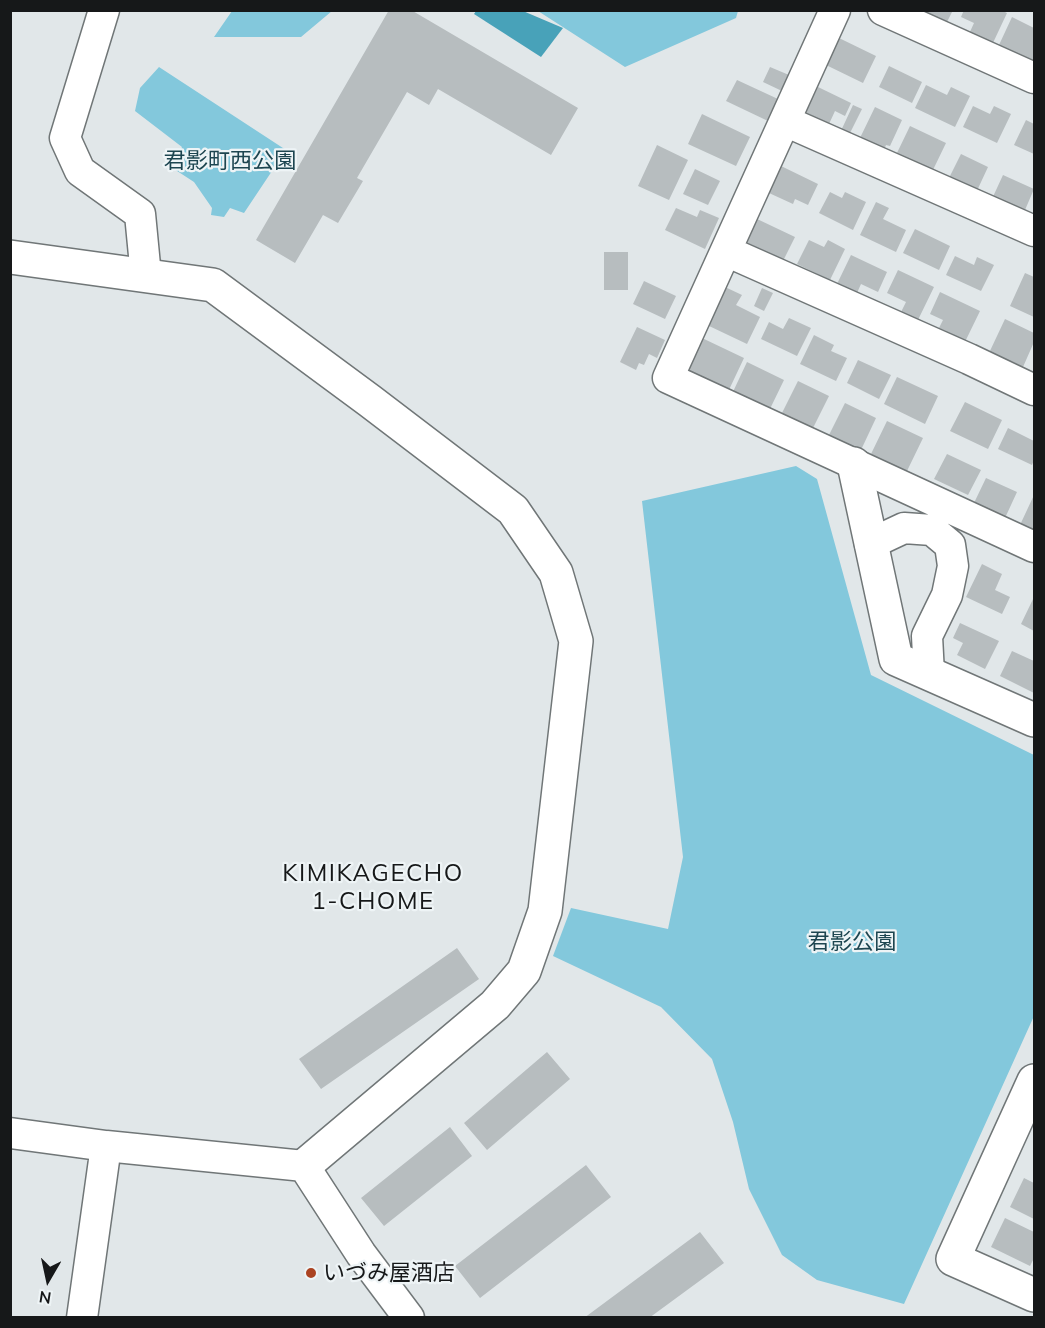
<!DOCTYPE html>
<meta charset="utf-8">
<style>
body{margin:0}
#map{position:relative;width:1045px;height:1328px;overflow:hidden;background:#e1e7e9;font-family:Mulish,sans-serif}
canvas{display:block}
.frame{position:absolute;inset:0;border:12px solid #161819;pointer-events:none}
.north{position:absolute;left:18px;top:1250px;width:60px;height:60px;-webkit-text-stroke:4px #eef4f6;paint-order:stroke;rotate:189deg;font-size:16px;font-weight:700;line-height:24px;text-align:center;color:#161819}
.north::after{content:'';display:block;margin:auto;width:21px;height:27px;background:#161819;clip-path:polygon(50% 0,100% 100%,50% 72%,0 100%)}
</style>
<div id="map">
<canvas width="1045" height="1328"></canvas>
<div class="frame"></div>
<div class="north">N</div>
</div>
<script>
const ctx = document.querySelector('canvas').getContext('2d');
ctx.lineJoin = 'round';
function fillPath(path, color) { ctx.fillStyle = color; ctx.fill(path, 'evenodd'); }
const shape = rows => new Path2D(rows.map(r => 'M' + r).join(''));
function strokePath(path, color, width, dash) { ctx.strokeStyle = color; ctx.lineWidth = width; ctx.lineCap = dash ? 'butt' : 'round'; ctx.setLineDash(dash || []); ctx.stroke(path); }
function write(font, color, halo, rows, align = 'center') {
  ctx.font = font + ' Mulish,"Noto Sans JP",sans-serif'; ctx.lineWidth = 4.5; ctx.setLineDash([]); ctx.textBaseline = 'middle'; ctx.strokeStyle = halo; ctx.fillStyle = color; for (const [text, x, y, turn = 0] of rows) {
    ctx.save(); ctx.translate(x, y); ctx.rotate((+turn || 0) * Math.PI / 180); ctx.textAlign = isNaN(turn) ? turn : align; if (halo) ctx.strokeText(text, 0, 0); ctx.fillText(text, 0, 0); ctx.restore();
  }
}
const green = shape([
 [232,11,232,10,332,11,301,37,214,37],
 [538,11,738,10,738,11,736,18,625,67],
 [159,67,286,150,244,213,230,208,224,217,211,215,212,208,194,182,174,169,182,147,135,111,140,88],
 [796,466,817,479,871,675,1034,755,1034,1016,904,1304,817,1280,782,1255,749,1189,733,1122,712,1059,661,1007,553,956,571,908,668,929,683,857,642,501]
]);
const water = shape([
 [476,11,523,11,563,28,541,57,474,14]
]);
const building = shape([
 [389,10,411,10,578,108,551,155,438,89,429,105,407,92,357,178,363,181,338,223,323,215,295,263,256,240],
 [908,10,953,10,943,30],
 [964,10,1001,10,1007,13,992,45,969,34,974,23,961,17],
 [1012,17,1034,28,1034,62,999,45],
 [839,38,876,56,863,83,826,65],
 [889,66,922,82,912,103,879,87],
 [770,67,789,75,782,91,763,82],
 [737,80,778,99,768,121,726,101],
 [926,85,947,95,951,87,970,96,955,127,915,108],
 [818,87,851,103,845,116,835,111,829,124,805,113],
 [853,105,862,109,847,139,839,135],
 [973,106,990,114,994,106,1011,114,997,143,963,127],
 [875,107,902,120,890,146,886,145,883,152,859,140],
 [702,114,750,137,736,166,688,144],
 [1026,120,1034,124,1034,154,1014,145],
 [910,126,946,143,932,172,896,155],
 [657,145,688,160,669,200,638,186],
 [961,154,988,167,975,195,947,182],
 [781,166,818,184,808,205,795,199,793,204,769,193],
 [695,169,720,181,708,205,683,194],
 [1003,175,1034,189,1022,217,991,201],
 [830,192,842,198,845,192,866,202,853,230,819,213],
 [876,202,889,208,883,219,906,230,896,252,860,235],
 [676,208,697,217,700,210,719,218,705,249,665,230],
 [755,218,795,237,783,261,744,243],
 [915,229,950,246,939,270,903,253],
 [809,240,824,247,828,240,845,249,830,280,797,264],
 [604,252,628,252,628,290,604,290],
 [851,255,887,272,878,292,861,284,857,293,837,284],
 [955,256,974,265,977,257,994,265,981,291,946,275],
 [898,270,934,287,917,322,900,314,906,302,887,293],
 [1025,273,1034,277,1034,317,1010,306],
 [644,281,676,296,665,319,633,304],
 [725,287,742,295,736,305,760,317,747,344,707,325],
 [762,288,773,293,764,311,754,306],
 [940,292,980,311,963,346,943,336,946,331,939,328,943,320,930,314],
 [789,318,811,328,797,356,761,339,769,322,783,329],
 [1005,319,1034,333,1034,342,1023,367,1011,361,1010,363,989,353],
 [637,327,665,340,657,358,649,354,644,365,639,363,636,370,620,362],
 [814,335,834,345,831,351,847,358,836,381,800,364],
 [702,338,744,358,727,394,685,374],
 [858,360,891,375,879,399,847,383],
 [747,362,784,380,768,413,731,396],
 [897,377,938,396,925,424,884,404],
 [798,381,829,396,811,432,780,417],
 [965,402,1002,420,988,449,950,431],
 [845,403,876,418,861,450,829,435],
 [887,421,923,438,907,471,871,454],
 [1008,428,1034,441,1034,460,1032,465,998,449],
 [947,454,981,470,968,495,934,479],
 [986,478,1017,492,1005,518,974,503],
 [1034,495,1034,532,1020,525],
 [982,564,1002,574,995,590,1010,597,1002,614,966,597],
 [1034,597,1034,631,1021,624],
 [960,623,999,641,985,669,957,655,963,643,953,638],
 [1012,651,1034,661,1034,693,1000,676],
 [457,948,479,979,321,1089,299,1059],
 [547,1052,570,1079,487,1150,464,1123],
 [450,1127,472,1156,384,1226,361,1198],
 [586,1165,611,1197,480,1298,455,1266],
 [1024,1178,1034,1183,1034,1219,1010,1207],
 [1005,1218,1034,1232,1034,1258,1030,1266,991,1247],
 [700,1232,724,1263,649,1318,584,1318]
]);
const street = shape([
 [104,10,65,138,80,171,140,214,146,276],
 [835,10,668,378,1034,547],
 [883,10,1034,78],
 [785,121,1034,231],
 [726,251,969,359,1034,390],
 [870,544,904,528,932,530,950,545,953,566,947,595,927,636,929,674],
 [10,1133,106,1146,304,1166,361,1254,409,1318],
 [82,1318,106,1146]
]);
const secondary = shape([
 [10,257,213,285,370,401,513,510,556,573,576,641,545,911,524,971,495,1005,304,1166],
 [854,464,896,659,1034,720],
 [1034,1081,953,1259,1034,1295]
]);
const markers = [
 [311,1273,6,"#ab4321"]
];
const parkNames = [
 ["君影町西公園",230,161],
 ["君影公園",852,942]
];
const poiNames = [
 ["いづみ屋酒店",323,1273]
];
const neighbourhoodNames = [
 ["KIMIKAGECHO",373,874],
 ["1-CHOME",373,902]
];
fillPath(green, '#83c8dc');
fillPath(water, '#48a2b9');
fillPath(building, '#b7bdbf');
strokePath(street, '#707677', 33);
strokePath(secondary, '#707677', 36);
strokePath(street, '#fff', 30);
strokePath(secondary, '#fff', 33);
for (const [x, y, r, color] of markers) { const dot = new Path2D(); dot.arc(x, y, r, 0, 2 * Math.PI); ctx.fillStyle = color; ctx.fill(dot); strokePath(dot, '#eef4f6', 2); }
write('22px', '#1d4550', '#eef4f6', parkNames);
write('22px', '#161819', '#eef4f6', poiNames, 'left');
ctx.letterSpacing = '1.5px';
write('24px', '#161819', '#eef4f6', neighbourhoodNames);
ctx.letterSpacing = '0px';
</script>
